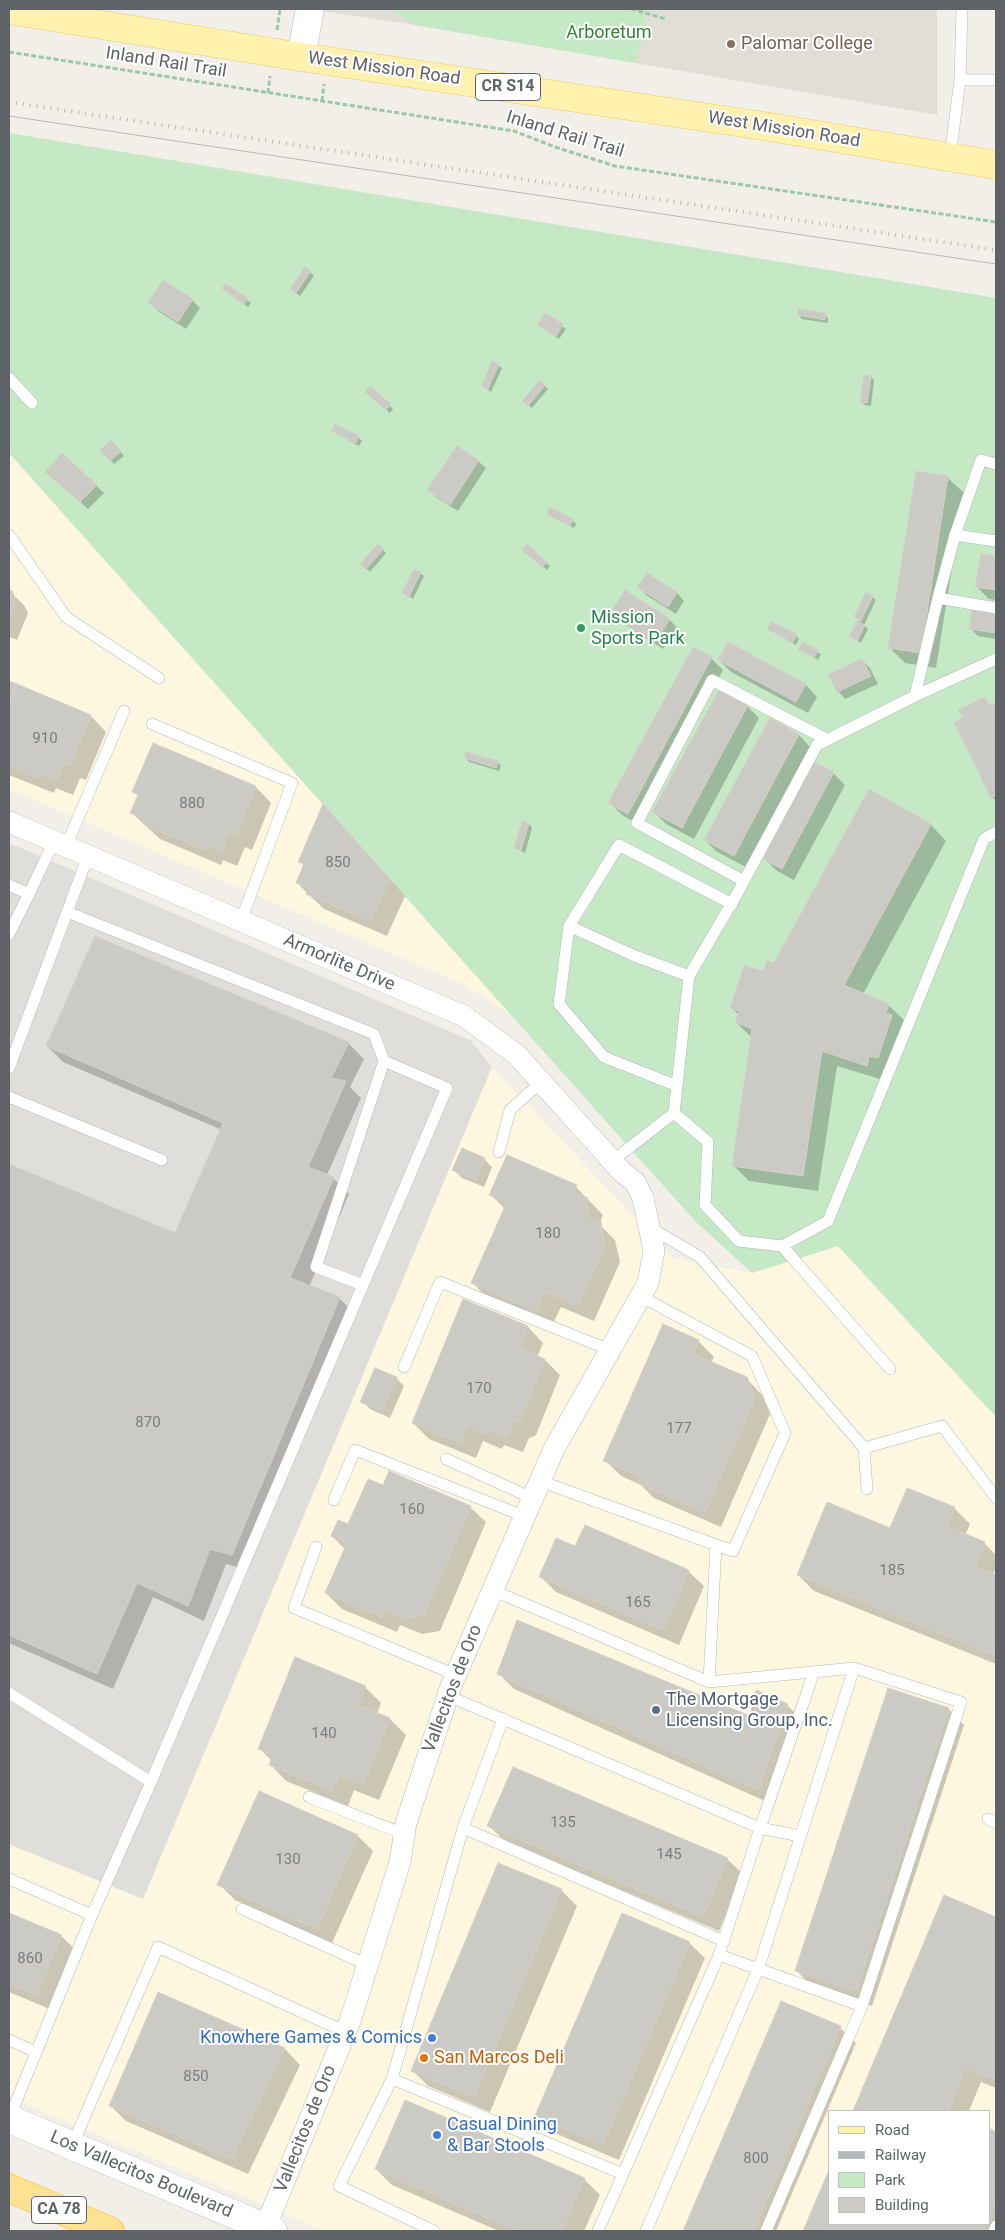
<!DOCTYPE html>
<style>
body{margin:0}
#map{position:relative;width:1005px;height:2240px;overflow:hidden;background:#f1efe8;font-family:Roboto,sans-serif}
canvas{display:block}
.frame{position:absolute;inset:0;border:10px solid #5f6368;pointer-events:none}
.legend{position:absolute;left:828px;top:2110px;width:162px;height:115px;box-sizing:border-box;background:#fff;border:1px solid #bfc1c3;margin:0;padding:6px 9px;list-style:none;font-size:15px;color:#5f6368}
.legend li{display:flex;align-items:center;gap:10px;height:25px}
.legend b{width:25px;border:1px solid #bfc1c3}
</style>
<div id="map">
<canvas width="1005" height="2240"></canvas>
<div class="frame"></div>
<ul class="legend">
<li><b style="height:6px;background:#fff2af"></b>Road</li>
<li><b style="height:6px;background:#b6b7b8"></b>Railway</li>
<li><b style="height:14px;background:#c5e8c5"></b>Park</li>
<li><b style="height:14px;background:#cccac5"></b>Building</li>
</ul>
</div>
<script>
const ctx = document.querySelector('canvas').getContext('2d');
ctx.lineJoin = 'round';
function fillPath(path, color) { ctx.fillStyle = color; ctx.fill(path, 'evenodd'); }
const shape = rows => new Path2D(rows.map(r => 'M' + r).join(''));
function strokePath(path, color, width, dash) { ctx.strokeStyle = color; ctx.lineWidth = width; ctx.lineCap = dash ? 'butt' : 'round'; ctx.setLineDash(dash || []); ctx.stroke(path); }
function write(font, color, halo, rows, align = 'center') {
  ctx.font = font + ' Roboto,sans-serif'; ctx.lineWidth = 4; ctx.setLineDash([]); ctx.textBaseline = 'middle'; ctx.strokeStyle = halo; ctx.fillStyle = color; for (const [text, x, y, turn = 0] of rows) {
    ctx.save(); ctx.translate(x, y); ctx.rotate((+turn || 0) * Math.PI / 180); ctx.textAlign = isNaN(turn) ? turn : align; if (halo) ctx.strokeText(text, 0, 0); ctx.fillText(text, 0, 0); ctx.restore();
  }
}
const commercial = shape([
 [9,453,511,1015,465,985,9,789],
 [492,1067,673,1258,752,1273,838,1246,996,1417,996,2231,325,2231,9,2097,9,1844,143,1899],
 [829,2111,989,2111,989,2224,829,2224]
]);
const industrial = shape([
 [9,843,470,1040,492,1067,143,1899,9,1844]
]);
const education = shape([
 [309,9,937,9,937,115,415,25]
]);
const green = shape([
 [390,9,648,9,636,63,415,25],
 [9,133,996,298,996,1417,838,1246,752,1273,695,1221,9,453]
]);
const shadow = shape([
 [310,272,314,276,300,296,292,289],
 [223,289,247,300,251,303,248,307],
 [192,300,200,308,186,329,158,311,150,303],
 [545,315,566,329,559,339,539,325],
 [799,315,825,315,828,318,828,323,802,319],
 [498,365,502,368,491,392,482,385],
 [871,377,874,380,871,406,865,405,861,402],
 [540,382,548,389,532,408,524,401],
 [370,388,393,409,390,413,370,395],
 [333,431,358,437,362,441,359,446],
 [115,446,124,456,114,464,102,450],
 [62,455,104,493,88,509,55,479],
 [478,461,486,468,458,511,437,498,429,490],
 [917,473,948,478,964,493,936,668,905,663,889,647],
 [550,509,572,520,576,524,574,528,552,517,548,513],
 [378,546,386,553,370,572,362,564],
 [527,553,546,563,550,566,547,570],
 [982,555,996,557,996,600,989,599,977,587],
 [420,573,424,576,413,599,404,593],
 [647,574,677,593,684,601,676,614,646,595,639,587],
 [9,591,24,605,28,613,17,640,9,637],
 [626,592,670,620,677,628,663,649,620,621,612,613],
 [872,597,876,600,864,625,868,629,861,643,850,636,859,620,855,617],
 [996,612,996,639,978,636,970,628],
 [769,629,796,635,799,639,796,645],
 [728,643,806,685,817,697,808,713,731,672,719,660],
 [803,644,821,654,818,660,800,649],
 [711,658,723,670,640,825,622,815,610,803],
 [862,660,870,668,878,684,845,699,838,691],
 [9,682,91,716,106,732,86,780,80,778,73,795,56,788,54,793,9,775],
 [985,699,991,706,996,703,996,801,992,797,964,719],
 [747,706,759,718,694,839,666,824,654,812],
 [770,720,799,735,810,747,746,867,717,852,705,840],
 [154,745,256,787,271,803,252,850,245,847,237,866,223,860,221,865,160,839,132,813,139,797,134,792],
 [466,758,497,762,501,766,499,771,469,762],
 [833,773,845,785,794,880,777,871,765,859],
 [869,791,931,825,946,841,863,994,888,1005,904,1020,883,1080,837,1066,818,1191,749,1181,733,1165,752,1038,736,1022,739,1015,732,1008,764,973,774,965],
 [338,822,405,896,387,936,324,909,297,883,304,866,300,862],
 [529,824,532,828,525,853,515,847],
 [348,1043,364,1059,350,1087,361,1098,327,1175,333,1178,349,1194,309,1287,339,1298,355,1314,248,1570,226,1564,204,1621,153,1597,113,1689,9,1643,9,1165,176,1235,222,1130,63,1062,47,1046],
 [484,1159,492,1167,484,1187,462,1178,454,1170],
 [576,1187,603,1215,601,1220,602,1227,615,1240,620,1262,594,1321,561,1307,552,1326,488,1299,473,1283,505,1209,491,1195],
 [528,1327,543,1343,537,1357,545,1360,560,1375,536,1435,529,1438,523,1452,504,1445,502,1449,483,1441,476,1458,429,1439,413,1423],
 [698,1341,714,1357,711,1363,746,1378,762,1395,770,1414,721,1527,654,1498,641,1485,621,1476,605,1460],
 [396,1378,404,1386,390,1418,370,1409,362,1401],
 [384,1487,470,1507,486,1522,440,1631,422,1634,400,1625,397,1632,342,1609,326,1593,345,1549,332,1536,349,1526],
 [954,1508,970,1524,965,1535,984,1543,996,1555,996,1568,993,1575,996,1577,996,1664,814,1591,798,1575,891,1530],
 [576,1548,688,1571,704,1586,679,1645,556,1592,540,1576],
 [296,1659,365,1687,381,1703,377,1714,390,1719,406,1735,379,1800,354,1790,348,1806,286,1781,271,1765,272,1761,259,1748],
 [498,1673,751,1718,787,1705,803,1721,774,1805,514,1689],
 [948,1709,964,1725,872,2006,813,1987,797,1971],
 [489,1826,727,1859,743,1874,719,1931,505,1841],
 [358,1836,373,1851,332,1943,235,1900,219,1884],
 [561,1890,577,1906,490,2112,428,2086,412,2070],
 [945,1897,996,1918,996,2088,981,2082,969,2111,855,2111],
 [9,1914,61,1936,77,1951,52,2010,9,1992],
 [689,1943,705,1958,619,2160,552,2132,536,2116],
 [158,1994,285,2049,300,2065,248,2174,126,2121,110,2105],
 [781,2003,840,2028,856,2043,776,2231,684,2231],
 [989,2130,996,2133,996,2231,804,2231,829,2173,829,2224,989,2224],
 [376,2169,584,2179,600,2195,584,2231,499,2231,392,2185]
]);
const building = shape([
 [305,267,311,271,296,293,290,289,305,267],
 [163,280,193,299,178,322,148,303,163,280],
 [225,283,248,299,244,304,222,289,225,283],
 [798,309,825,313,825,320,797,315,798,309],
 [545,313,563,324,556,336,537,325,545,313],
 [492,361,499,364,488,389,481,386,492,361],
 [864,375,871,376,867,403,860,402,864,375],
 [540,380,545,385,528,406,522,401,540,380],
 [370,386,391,404,386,410,365,392,370,386],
 [335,424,359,436,356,443,331,431,335,424],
 [111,440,121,451,110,461,100,450,111,440],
 [457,446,479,460,450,505,427,490,457,446],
 [62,453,97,485,80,502,45,472,62,453],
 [916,471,948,476,921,653,888,648,916,471],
 [550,507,573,519,570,526,547,514,550,507],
 [378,544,384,549,366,569,360,564,378,544],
 [527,544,547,562,542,567,522,550,527,544],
 [981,554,996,556,996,590,975,587,981,554],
 [414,569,421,572,409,597,402,593,414,569],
 [647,573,677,592,668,607,637,587,647,573],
 [9,590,12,591,16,600,9,619,9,590],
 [625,590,670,619,655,642,610,614,625,590],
 [866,592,873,596,861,621,854,617,866,592],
 [972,608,996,611,996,633,969,629,972,608],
 [857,621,865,625,857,641,849,637,857,621],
 [771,622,797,634,793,642,767,629,771,622],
 [728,642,806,684,796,702,718,660,728,642],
 [802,642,818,650,815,657,798,650,802,642],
 [693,647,712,657,628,814,608,803,693,647],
 [862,659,871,676,837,692,828,675,862,659],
 [9,681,17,684,9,703,9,681],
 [17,684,91,715,70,765,64,763,57,780,40,773,38,778,9,766,9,703,17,684],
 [719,690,748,705,682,828,652,812,719,690],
 [985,697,989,705,996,702,996,795,991,798,954,722,963,718,958,710,985,697],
 [770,718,799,734,734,856,704,840,770,718],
 [153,743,256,786,236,835,229,832,222,851,208,845,205,850,143,824,144,819,130,813,138,795,132,792,153,743],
 [466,752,498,761,496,768,464,758,466,752],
 [814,762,834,772,782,869,763,859,814,762],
 [869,789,931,824,844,985,889,1004,886,1013,892,1015,878,1058,869,1056,867,1066,822,1051,803,1176,732,1166,752,1029,735,1022,739,1011,730,1008,744,965,763,971,767,960,774,963,869,789],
 [323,804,390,879,371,921,306,894,309,888,296,883,304,864,298,862,323,804],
 [522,821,529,823,521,850,514,848,522,821],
 [95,936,349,1042,331,1078,346,1081,308,1167,334,1177,290,1278,340,1297,232,1555,210,1549,188,1606,137,1583,97,1674,9,1635,9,1164,175,1233,223,1123,46,1046,95,936],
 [462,1148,485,1158,476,1180,452,1170,462,1148],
 [507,1155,577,1185,574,1192,588,1198,586,1204,590,1220,600,1223,605,1246,578,1306,545,1292,536,1311,471,1283,507,1202,489,1195,507,1155],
 [463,1299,528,1326,519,1348,545,1359,520,1420,513,1422,507,1437,488,1430,486,1434,467,1426,460,1443,412,1423,463,1299],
 [663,1324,699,1340,693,1354,747,1377,755,1398,705,1512,637,1483,640,1476,603,1461,663,1324],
 [375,1368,397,1377,382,1411,360,1402,375,1368],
 [389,1471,471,1506,424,1615,406,1619,385,1610,382,1617,325,1593,347,1543,331,1536,338,1520,348,1524,368,1479,383,1485,389,1471],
 [907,1488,955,1507,947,1526,985,1542,975,1567,996,1575,996,1656,797,1575,827,1502,890,1528,907,1488],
 [585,1525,689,1570,663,1630,539,1577,556,1538,575,1546,585,1525],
 [517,1620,750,1716,756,1690,788,1704,758,1790,497,1674,517,1620],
 [295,1657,366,1686,358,1705,390,1718,363,1785,339,1775,332,1791,269,1765,273,1755,258,1749,295,1657],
 [888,1688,949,1708,856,1991,795,1971,888,1688],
 [513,1767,728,1858,703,1917,487,1826,513,1767],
 [259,1791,358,1835,317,1929,217,1885,259,1791],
 [498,1863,562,1889,474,2097,411,2071,498,1863],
 [944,1895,996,1917,996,2080,965,2067,948,2111,853,2111,944,1895],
 [9,1913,62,1935,36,1995,9,1984,9,1913],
 [622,1913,690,1942,603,2145,535,2116,622,1913],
 [158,1992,285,2048,232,2159,109,2106,158,1992],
 [781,2001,841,2026,754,2231,683,2231,781,2001],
 [405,2100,585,2178,561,2231,517,2231,375,2169,405,2100],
 [989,2128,996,2132,996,2200,989,2218,989,2128],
 [829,2170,829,2224,986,2224,983,2231,803,2231,829,2170]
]);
const path = shape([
 [631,9,666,19],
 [277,30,280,9],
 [9,52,514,131,555,147,615,166,996,222],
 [268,93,270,76],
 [322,101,324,84]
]);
const lane = shape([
 [960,80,996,80],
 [950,157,960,80,962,9],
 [9,378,32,403],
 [996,464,981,460,955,535,996,541],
 [9,535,66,617,159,678],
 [955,535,938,598,996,608],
 [938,598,915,696,996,659],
 [152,724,292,783,241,921],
 [66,846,124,711],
 [744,881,637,823,712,680,828,740],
 [9,885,29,894,9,934],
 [29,894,54,841],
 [67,912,374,1034,384,1061],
 [569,926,635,956,689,976],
 [9,1068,88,856],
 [677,1086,604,1057,559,1004,569,926,619,845,732,904],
 [9,1097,162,1160],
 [674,1113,708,1142,705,1205,739,1241,782,1246,828,1221,984,839,996,832],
 [499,1152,510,1110,541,1082],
 [612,1161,674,1113,689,976,737,894,817,745,915,696],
 [649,1227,700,1257,864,1448,942,1426,996,1498],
 [782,1246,890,1369],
 [404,1367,440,1282,610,1350],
 [864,1448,867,1489],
 [446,1459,532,1498],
 [540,1481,733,1551,785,1433,752,1356,640,1296],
 [334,1500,355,1450,524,1516],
 [316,1547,294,1608,456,1675],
 [492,1590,709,1682,854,1668,961,1702,862,2006,766,2231],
 [709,1682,716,1545],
 [9,1693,151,1782,92,1915,9,2119],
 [448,1696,760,1828,719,1955,598,2231],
 [503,1719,463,1828,724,1941],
 [151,1782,363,1285,447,1088,384,1061,316,1267,363,1285],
 [309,1797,404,1834],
 [988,1819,996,1823],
 [800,1836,760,1828,814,1672],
 [9,1879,92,1915],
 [242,1909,368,1965],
 [719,1955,862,2006],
 [9,2040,36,2052],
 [392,2079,623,2174],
 [72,2146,158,1947,346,2032],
 [434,2231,339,2186,392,2079,463,1828],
 [646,2231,759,1967,854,1668],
 [994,2231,996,2226]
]);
const street = shape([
 [9,822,464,1016,517,1055,622,1172,635,1182,643,1198,654,1251,648,1283,554,1449,451,1686,406,1823,400,1862,350,2021,265,2228]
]);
const secondary = shape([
 [301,57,310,9],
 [9,2119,273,2231]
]);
const primary = shape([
 [9,10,301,57,770,127,996,165]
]);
const highway = shape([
 [9,2188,110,2231]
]);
const tram = shape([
 [9,116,996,264]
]);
const rail = shape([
 [9,102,996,250]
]);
const markers = [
 [731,44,5,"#8d6e63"],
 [581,628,5,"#2e9e5b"],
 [656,1710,5,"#5c6f8a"],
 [432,2038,5,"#3f7fe0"],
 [424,2058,5,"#e8710a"],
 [437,2135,5,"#3f7fe0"]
];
const numberNames = [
 ["910",45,739],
 ["880",192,804],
 ["850",338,863],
 ["180",548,1234],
 ["170",479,1389],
 ["870",148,1423],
 ["177",679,1429],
 ["160",412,1510],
 ["185",892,1571],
 ["165",638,1603],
 ["140",324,1734],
 ["135",563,1823],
 ["145",669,1855],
 ["130",288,1860],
 ["860",30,1959],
 ["850",196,2077],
 ["800",756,2159]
];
const shields = [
 [508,87,65],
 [59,2210,55]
];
const shieldNames = [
 ["CR S14",508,87],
 ["CA 78",59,2210]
];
const parkNames = [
 ["Arboretum",609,33]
];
const educationNames = [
 ["Palomar College",741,44]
];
const streetNames = [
 ["Inland Rail Trail",166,63,9],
 ["West Mission Road",384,69,8],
 ["West Mission Road",784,130,9],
 ["Inland Rail Trail",565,135,17],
 ["Armorlite Drive",339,963,23],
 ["Vallecitos de Oro",453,1689,-69],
 ["Vallecitos de Oro",306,2129,-68],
 ["Los Vallecitos Boulevard",141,2175,23]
];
const leisureNames = [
 ["Mission",591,618],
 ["Sports Park",591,639]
];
const serviceNames = [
 ["The Mortgage",666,1700],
 ["Licensing Group, Inc.",666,1721]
];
const shopNames = [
 ["Knowhere Games & Comics",422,2038],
 ["Casual Dining",447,2125,"left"],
 ["& Bar Stools",447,2146,"left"]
];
const foodNames = [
 ["San Marcos Deli",434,2058]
];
fillPath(commercial, '#fef7e0');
fillPath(industrial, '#e0deda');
fillPath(education, '#e1ded6');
fillPath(green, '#c5e8c5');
fillPath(shadow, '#0003');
fillPath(building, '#cccac5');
strokePath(building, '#d6d1c6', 1);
strokePath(lane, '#b5b8bc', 12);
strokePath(street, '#b5b8bc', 22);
strokePath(secondary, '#b6babf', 29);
strokePath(primary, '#f2c960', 29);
strokePath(highway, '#f9ab00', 29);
strokePath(path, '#9cc7a9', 3, [5, 2.5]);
strokePath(lane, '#fff', 11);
strokePath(street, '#fff', 21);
strokePath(secondary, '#fff', 28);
strokePath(primary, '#fff2af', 28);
strokePath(highway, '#fde293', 28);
strokePath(tram, '#b6b7b8', 1);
strokePath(rail, '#b6b7b8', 4, [1, 6]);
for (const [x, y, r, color] of markers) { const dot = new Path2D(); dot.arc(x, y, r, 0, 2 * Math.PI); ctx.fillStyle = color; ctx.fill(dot); strokePath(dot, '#fff', 2); }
write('15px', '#7a7d7f', null, numberNames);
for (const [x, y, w] of shields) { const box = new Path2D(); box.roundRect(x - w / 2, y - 13.5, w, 27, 4); ctx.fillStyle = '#fff'; ctx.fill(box); strokePath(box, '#5f6368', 1); }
write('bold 16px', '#5f6368', null, shieldNames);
write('18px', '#348238', '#fff', parkNames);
write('18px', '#785e54', '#fff', educationNames, 'left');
write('18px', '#5f6368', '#fff', streetNames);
write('18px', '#27864d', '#fff', leisureNames, 'left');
write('18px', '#4e5e75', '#fff', serviceNames, 'left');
write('18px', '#366cbe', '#fff', shopNames, 'right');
write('18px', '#c56008', '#fff', foodNames, 'left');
</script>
